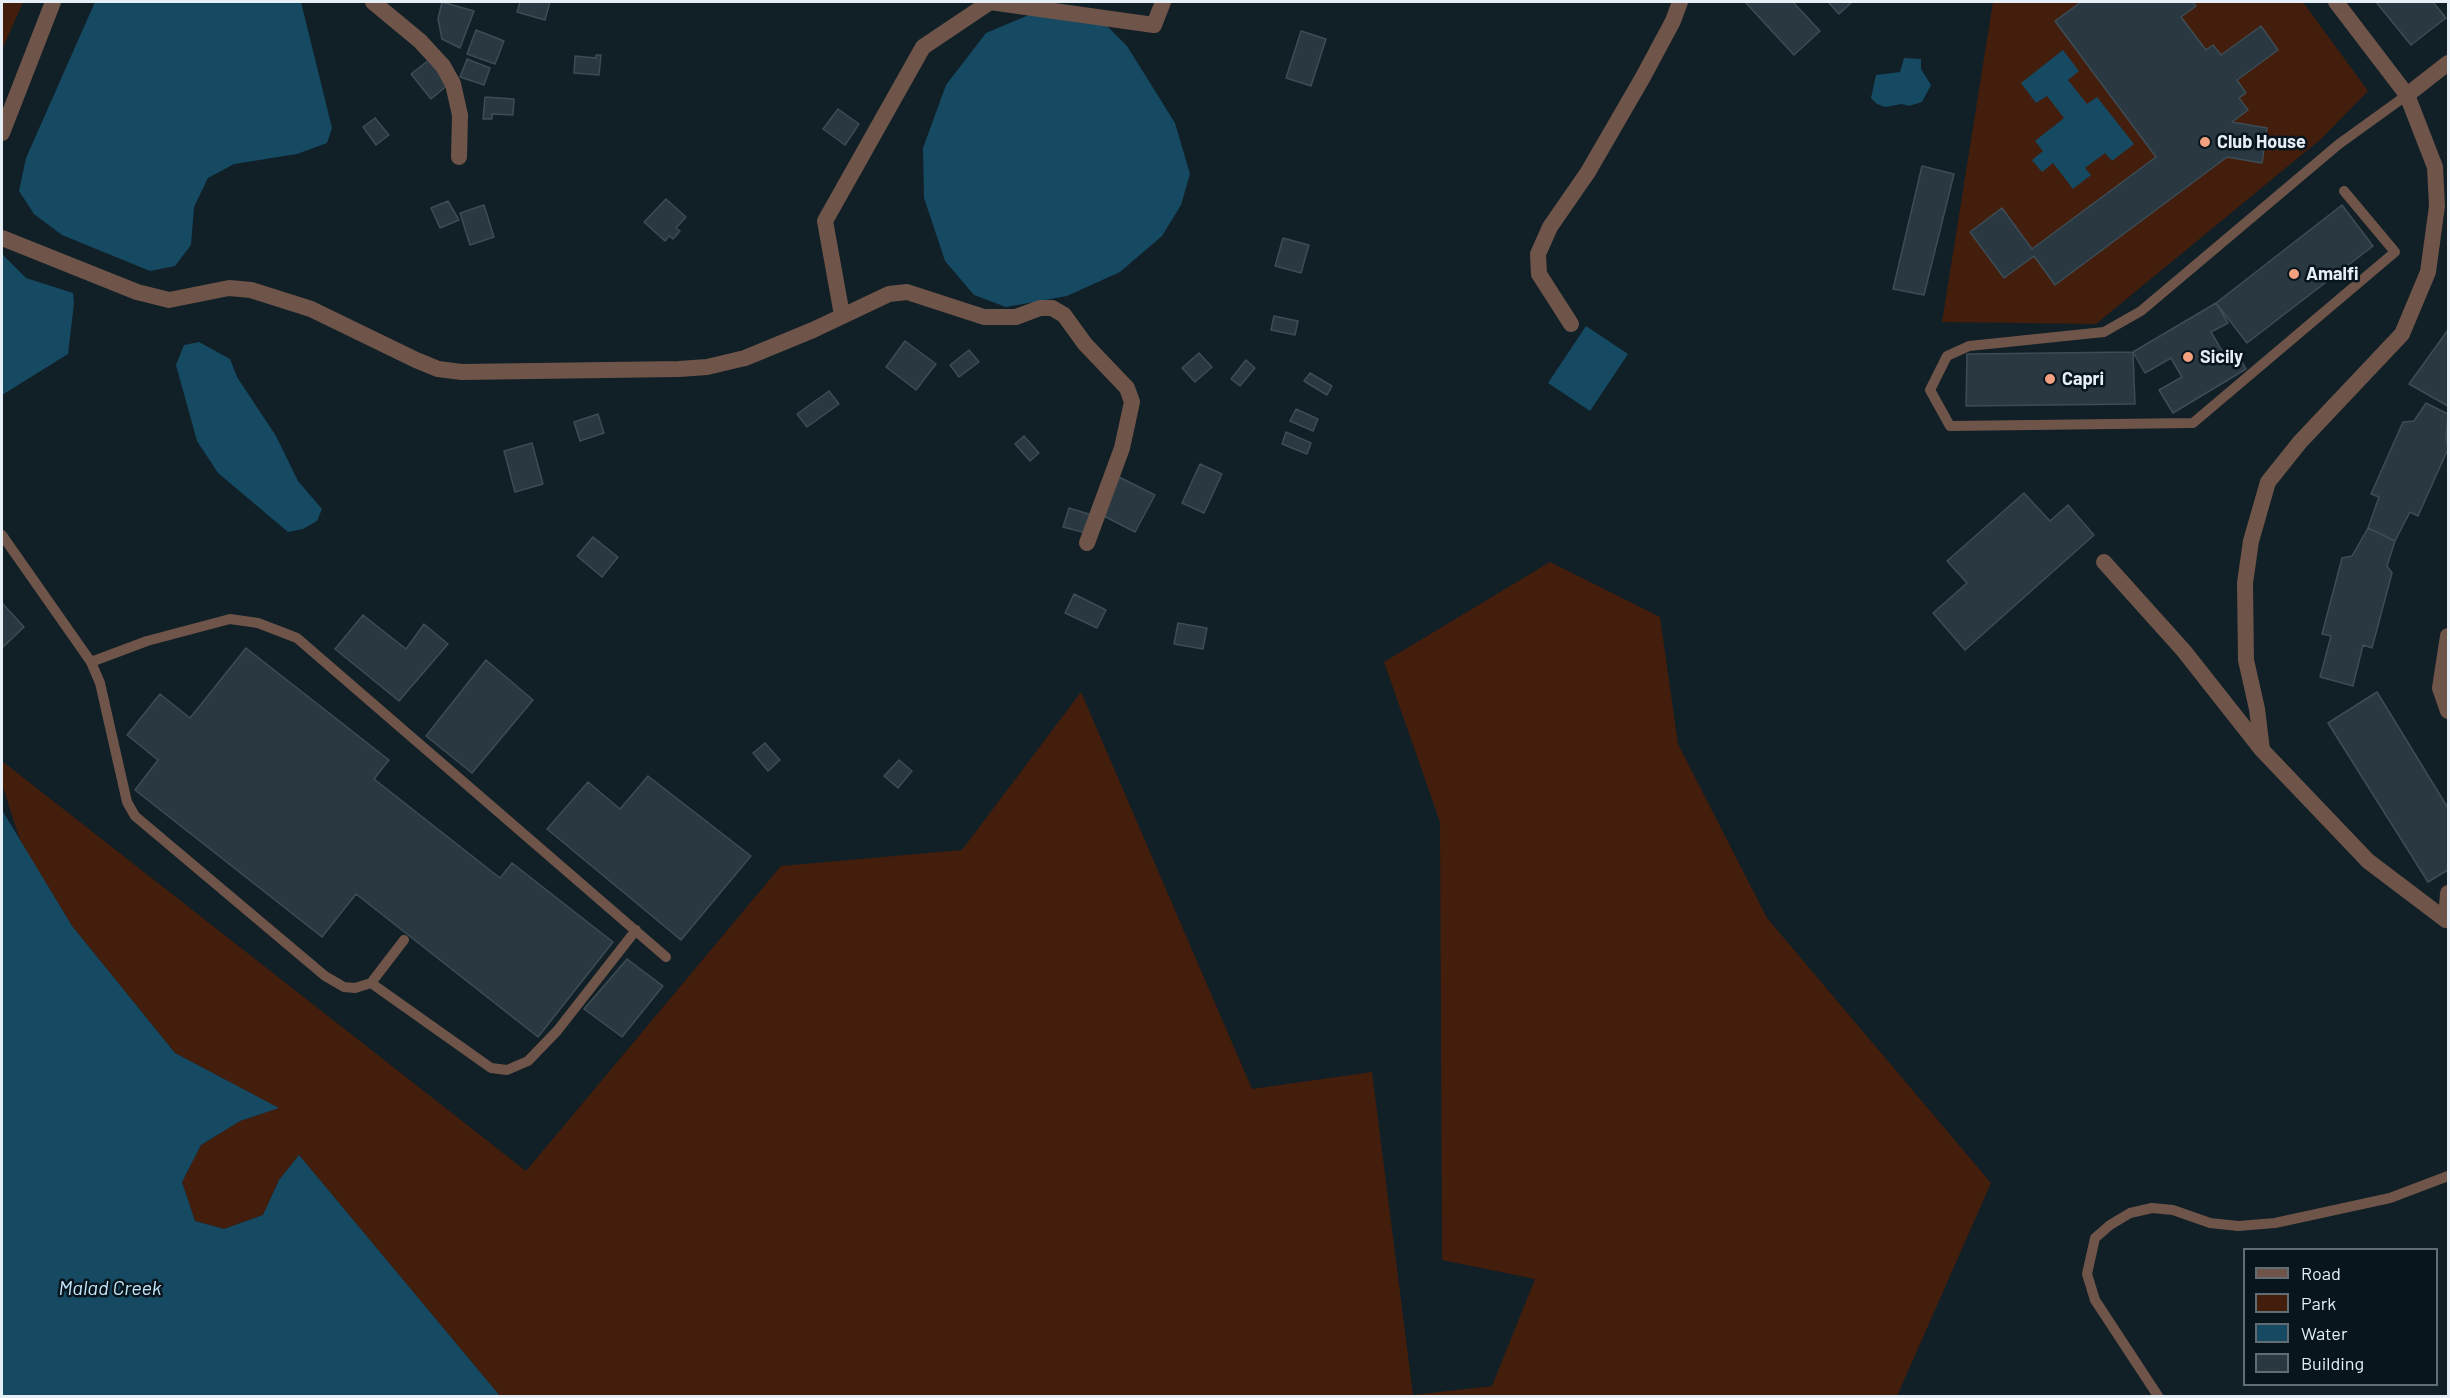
<!DOCTYPE html>
<style>
body{margin:0}
#map{position:relative;width:2450px;height:1398px;overflow:hidden;background:#111f26;font-family:Barlow,sans-serif}
canvas{display:block}
.frame{position:absolute;inset:0;border:3px solid #e6eff5;pointer-events:none}
.legend{position:absolute;left:2243px;top:1248px;width:195px;height:138px;box-sizing:border-box;background:#08151d;border:2px solid #616c73;margin:0;padding:8px 10px;list-style:none;font-size:18px;color:#e6eff5}
.legend li{display:flex;align-items:center;gap:12px;height:30px}
.legend b{width:30px;border:2px solid #616c73}
</style>
<div id="map">
<canvas width="2450" height="1398"></canvas>
<div class="frame"></div>
<ul class="legend">
<li><b style="height:8px;background:#6e5449"></b>Road</li>
<li><b style="height:16px;background:#431e0d"></b>Park</li>
<li><b style="height:16px;background:#154a62"></b>Water</li>
<li><b style="height:16px;background:#2a3941"></b>Building</li>
</ul>
</div>
<script>
const ctx = document.querySelector('canvas').getContext('2d');
ctx.lineJoin = 'round';
function fillPath(path, color) { ctx.fillStyle = color; ctx.fill(path, 'evenodd'); }
const shape = rows => new Path2D(rows.map(r => 'M' + r).join(''));
function strokePath(path, color, width, dash) { ctx.strokeStyle = color; ctx.lineWidth = width; ctx.lineCap = dash ? 'butt' : 'round'; ctx.setLineDash(dash || []); ctx.stroke(path); }
function write(font, color, halo, rows, align = 'center') {
  ctx.font = font + ' Barlow,sans-serif'; ctx.lineWidth = 5; ctx.setLineDash([]); ctx.textBaseline = 'middle'; ctx.strokeStyle = halo; ctx.fillStyle = color; for (const [text, x, y, turn = 0] of rows) {
    ctx.save(); ctx.translate(x, y); ctx.rotate((+turn || 0) * Math.PI / 180); ctx.textAlign = isNaN(turn) ? turn : align; if (halo) ctx.strokeText(text, 0, 0); ctx.fillText(text, 0, 0); ctx.restore();
  }
}
const green = shape([
 [2,2,23,2,2,50],
 [1993,2,2303,2,2368,91,2321,139,2096,324,1942,322],
 [1550,562,1660,617,1678,744,1767,918,1991,1183,1897,1396,500,1396,299,1155,279,1180,263,1215,224,1229,195,1221,182,1182,201,1145,240,1121,278,1108,175,1053,72,926,21,843,2,784,2,761,526,1171,781,866,962,850,1081,692,1252,1089,1372,1072,1413,1395,1492,1386,1535,1279,1442,1260,1440,822,1384,662]
]);
const water = shape([
 [95,2,301,2,332,128,327,143,297,154,234,164,208,178,194,207,191,245,175,266,150,271,62,235,34,214,19,191,26,158],
 [1036,12,1104,23,1127,46,1175,123,1190,174,1181,205,1162,236,1120,272,1067,296,1006,307,974,295,945,261,924,198,923,148,946,85,986,33],
 [2063,50,2079,71,2068,80,2087,104,2097,97,2134,144,2112,161,2105,153,2085,168,2091,175,2073,189,2053,163,2042,172,2032,160,2043,151,2035,141,2064,118,2047,96,2036,103,2021,83],
 [1904,58,1921,59,1921,69,1931,85,1922,102,1909,106,1902,104,1885,107,1877,104,1871,98,1876,75,1900,72],
 [2,254,26,278,73,293,74,303,68,354,2,395],
 [1586,326,1628,354,1590,411,1548,383],
 [199,342,230,359,237,377,276,436,298,481,322,509,317,521,303,529,288,532,218,473,197,441,176,365,184,345],
 [2,810,72,926,175,1053,279,1108,240,1121,201,1145,182,1182,195,1221,224,1229,263,1215,279,1180,299,1155,500,1396,2,1396]
]);
const building = shape([
 [442,2,474,11,460,48,442,39,438,19,442,2],
 [520,2,550,2,545,20,517,12,520,2],
 [1748,2,1793,2,1820,31,1794,55,1746,3,1748,2],
 [1828,2,1852,2,1839,14,1828,2],
 [2081,2,2192,2,2196,6,2181,17,2206,50,2213,45,2221,55,2261,26,2278,50,2237,80,2246,93,2239,98,2248,110,2232,122,2267,128,2262,163,2227,157,2055,285,2034,256,2004,278,1970,232,2002,208,2032,249,2156,157,2055,21,2081,2],
 [2376,2,2433,2,2446,18,2411,45,2376,2],
 [476,30,504,41,495,64,467,54,476,30],
 [1301,31,1326,39,1311,86,1286,78,1301,31],
 [596,55,601,55,599,75,574,73,575,56,596,58,596,55],
 [467,59,490,68,484,85,460,77,467,59],
 [429,60,449,84,431,99,411,74,429,60],
 [485,97,514,99,513,115,492,114,492,119,483,119,485,97],
 [838,109,859,124,845,145,823,129,838,109],
 [375,118,389,135,376,145,363,127,375,118],
 [1922,166,1954,174,1924,295,1893,289,1922,166],
 [666,199,686,217,676,228,680,231,673,239,669,236,665,241,644,222,666,199],
 [448,201,459,220,440,228,431,208,448,201],
 [484,205,494,237,470,245,460,213,484,205],
 [2342,205,2373,246,2247,343,2216,303,2342,205],
 [1283,238,1309,245,1301,273,1275,266,1283,238],
 [2216,303,2228,323,2211,332,2225,356,2235,350,2246,369,2173,413,2159,390,2182,377,2171,358,2145,373,2133,352,2216,303],
 [1274,316,1298,321,1295,335,1271,330,1274,316],
 [2448,330,2448,406,2409,384,2448,330],
 [905,341,936,364,916,390,886,367,905,341],
 [969,350,979,362,959,377,950,365,969,350],
 [2133,352,2135,404,1966,406,1967,354,2133,352],
 [1199,353,1212,367,1195,382,1182,368,1199,353],
 [1246,360,1255,368,1240,386,1231,379,1246,360],
 [1310,373,1332,386,1327,395,1304,381,1310,373],
 [829,391,839,404,807,427,797,414,829,391],
 [2426,403,2448,414,2446,438,2448,449,2418,516,2410,512,2395,541,2368,528,2379,497,2371,494,2403,422,2414,421,2426,403],
 [1296,409,1318,419,1313,431,1290,421,1296,409],
 [598,414,604,433,580,441,574,422,598,414],
 [1286,432,1311,443,1307,454,1282,444,1286,432],
 [1024,436,1039,453,1030,461,1015,444,1024,436],
 [532,443,543,484,515,492,504,451,532,443],
 [1200,464,1222,474,1204,513,1182,503,1200,464],
 [1119,477,1155,495,1135,532,1100,514,1119,477],
 [2024,493,2050,521,2068,505,2094,535,1965,650,1933,613,1967,583,1947,561,2024,493],
 [1069,508,1092,515,1086,533,1063,527,1069,508],
 [2368,528,2395,541,2387,566,2392,573,2372,648,2363,645,2353,686,2320,677,2331,636,2322,634,2342,558,2352,556,2368,528],
 [593,537,618,557,602,577,577,556,593,537],
 [1074,594,1106,610,1097,628,1065,613,1074,594],
 [2,603,24,627,2,648,2,603],
 [363,615,406,649,424,624,448,644,399,701,335,649,363,615],
 [1178,623,1207,628,1203,649,1174,644,1178,623],
 [246,648,389,760,374,779,500,878,512,863,613,942,538,1037,356,894,322,937,135,790,158,760,127,735,160,694,190,718,246,648],
 [486,660,533,700,472,773,426,736,486,660],
 [2377,692,2448,808,2448,870,2428,882,2328,723,2377,692],
 [765,743,780,760,768,771,753,753,765,743],
 [899,760,912,771,898,788,884,776,899,760],
 [648,776,751,856,681,940,547,829,588,782,620,809,648,776],
 [627,959,663,986,622,1037,584,1009,627,959]
]);
const service = shape([
 [2344,191,2395,252,2193,423,1950,426,1930,390,1947,356,1969,346,2104,332,2141,311,2339,144,2407,95],
 [2,535,91,662,100,683,127,802,135,816,325,976,344,987,355,988,371,983,404,940],
 [91,662,147,641,230,619,258,623,297,638,666,957],
 [371,983,491,1068,507,1070,528,1061,557,1031,636,930],
 [2158,1396,2095,1300,2087,1274,2095,1238,2110,1225,2130,1213,2152,1208,2173,1210,2210,1223,2238,1226,2275,1223,2390,1198,2448,1176]
]);
const minor = shape([
 [373,2,420,41,443,66,453,84,460,115,459,157],
 [2407,95,2448,63],
 [842,315,825,221,923,47,990,2,1154,25,1163,2],
 [1571,324,1539,274,1538,254,1550,227,1588,172,1643,77,1673,21,1680,2],
 [2104,562,2184,651,2262,750,2368,861,2446,920,2448,893],
 [2448,636,2440,688,2448,711],
 [2262,750,2257,709,2246,660,2245,583,2251,541,2268,482,2300,442,2402,334,2428,272,2437,206,2435,167,2407,95,2336,2]
]);
const tertiary = shape([
 [2,133,53,2],
 [2,238,137,292,169,300,229,288,251,290,311,309,416,360,438,369,462,372,679,369,707,367,745,358,813,330,889,294,907,292,984,317,1016,317,1040,308,1052,308,1064,315,1085,344,1127,388,1132,402,1122,448,1087,543]
]);
const markers = [
 [2205,142,6,"#f2a07f"],
 [2294,274,6,"#f2a07f"],
 [2188,357,6,"#f2a07f"],
 [2050,379,6,"#f2a07f"]
];
const poiNames = [
 ["Club House",2217,142],
 ["Amalfi",2306,274],
 ["Sicily",2200,357],
 ["Capri",2062,379]
];
const waterNames = [
 ["Malad Creek",110,1288]
];
fillPath(green, '#431e0d');
fillPath(water, '#154a62');
fillPath(building, '#2a3941');
strokePath(building, '#3d4c55', 1.5);
strokePath(service, '#6e5449', 10);
strokePath(minor, '#6e5449', 16);
strokePath(tertiary, '#6e5449', 16);
for (const [x, y, r, color] of markers) { const dot = new Path2D(); dot.arc(x, y, r, 0, 2 * Math.PI); ctx.fillStyle = color; ctx.fill(dot); strokePath(dot, '#08151d', 2); }
write('bold 18px', '#e6eff5', '#08151d', poiNames, 'left');
write('italic 20px', '#c3e7fb', '#08151d', waterNames);
</script>
